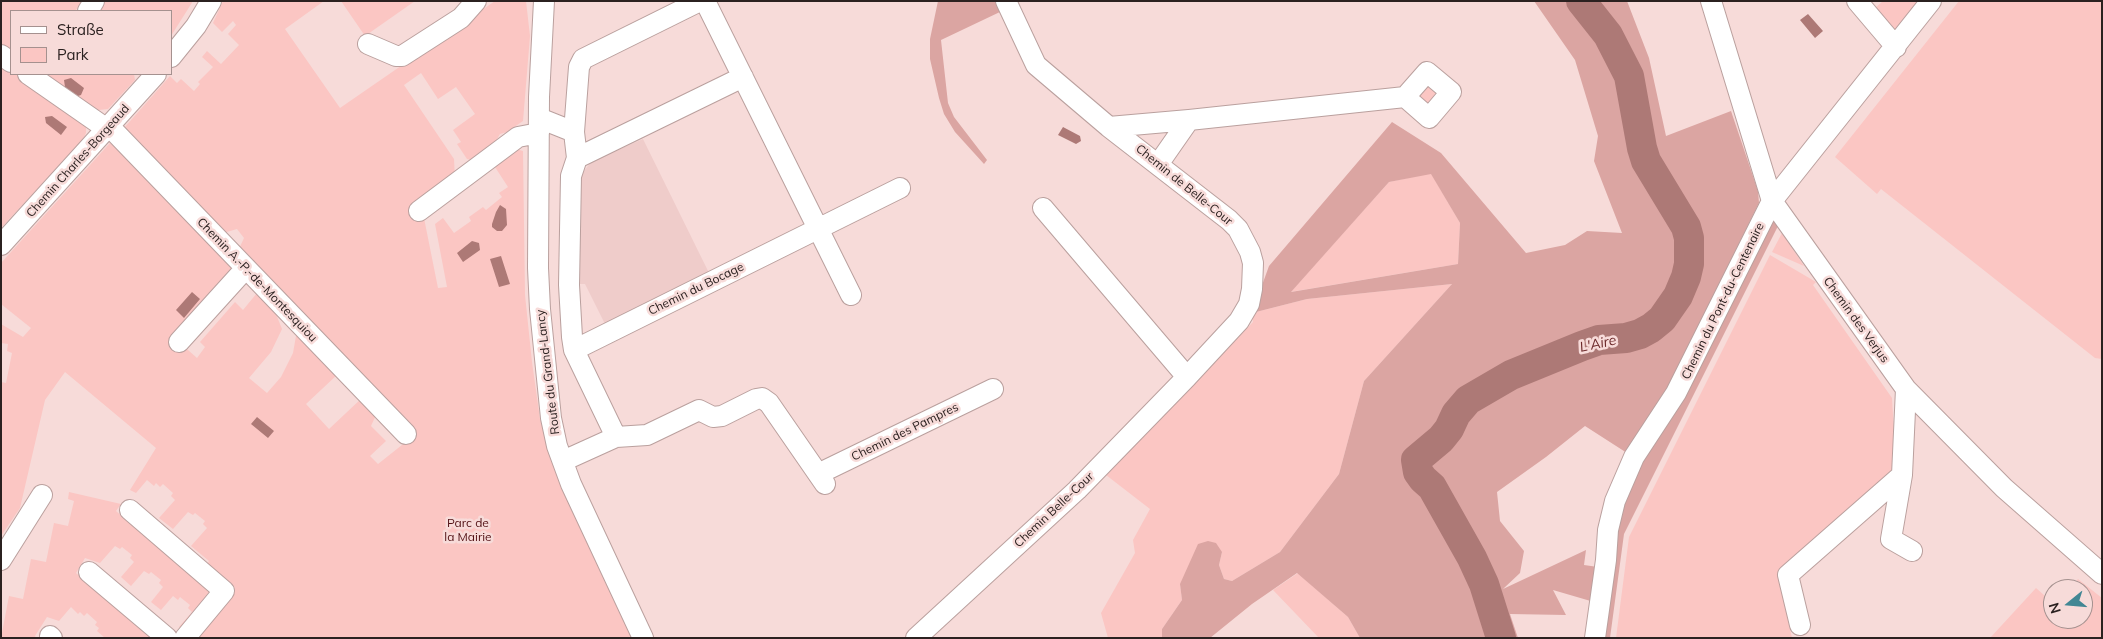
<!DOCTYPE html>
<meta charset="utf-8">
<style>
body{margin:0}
#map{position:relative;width:2103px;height:639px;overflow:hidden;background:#f7dbd9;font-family:Mulish,sans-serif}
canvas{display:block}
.frame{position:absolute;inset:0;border:2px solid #2b2120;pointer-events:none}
.legend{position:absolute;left:10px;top:10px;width:162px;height:65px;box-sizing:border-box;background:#f7dbd9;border:1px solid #a5918f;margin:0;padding:6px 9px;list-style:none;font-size:15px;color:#2b2120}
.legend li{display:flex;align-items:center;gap:10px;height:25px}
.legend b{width:25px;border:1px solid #a5918f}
.north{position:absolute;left:2043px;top:579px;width:50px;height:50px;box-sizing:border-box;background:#f7dbd9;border:1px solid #a5918f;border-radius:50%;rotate:253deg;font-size:14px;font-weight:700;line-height:20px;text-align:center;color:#2b2120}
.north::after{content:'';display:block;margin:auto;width:18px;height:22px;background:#428794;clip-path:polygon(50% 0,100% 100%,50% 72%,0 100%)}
</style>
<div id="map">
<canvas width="2103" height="639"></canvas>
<div class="frame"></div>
<ul class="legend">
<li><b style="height:6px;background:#fff"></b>Straße</li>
<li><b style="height:14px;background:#fbc6c3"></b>Park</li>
</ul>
<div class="north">N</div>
</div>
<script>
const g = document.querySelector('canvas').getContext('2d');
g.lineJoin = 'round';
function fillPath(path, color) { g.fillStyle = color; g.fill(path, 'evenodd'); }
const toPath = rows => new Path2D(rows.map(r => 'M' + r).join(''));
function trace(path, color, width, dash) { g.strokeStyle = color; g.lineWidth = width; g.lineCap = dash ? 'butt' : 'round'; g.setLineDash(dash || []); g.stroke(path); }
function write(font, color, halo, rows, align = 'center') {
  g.font = font + ' Mulish,sans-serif'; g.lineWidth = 5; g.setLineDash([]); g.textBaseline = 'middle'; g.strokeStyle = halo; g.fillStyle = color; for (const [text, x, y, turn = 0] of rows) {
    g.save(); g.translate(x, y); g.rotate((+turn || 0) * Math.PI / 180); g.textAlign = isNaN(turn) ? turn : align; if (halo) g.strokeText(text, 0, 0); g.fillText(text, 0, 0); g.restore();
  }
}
fillPath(toPath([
 [643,139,710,275,606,326,585,284,578,284,579,177,592,161]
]), '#efccca');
fillPath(toPath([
 [1,1,87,1,84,7,79,6,75,11,11,11,11,58,1,51],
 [103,1,193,1,171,36,171,11,99,11],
 [223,1,324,1,285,29,340,108,495,1,526,1,530,36,523,121,507,132,500,134,491,149,476,161,467,159,457,144,461,142,453,130,475,114,456,87,438,99,421,73,404,85,454,159,455,179,423,213,438,288,447,287,435,224,443,218,454,233,471,221,469,217,483,207,486,210,502,197,499,193,508,187,495,167,516,149,523,151,525,295,532,362,540,419,581,522,633,638,191,638,235,588,207,564,209,561,191,546,207,528,203,524,205,521,195,513,193,515,188,512,173,529,159,518,175,500,171,496,173,493,163,484,160,487,156,483,154,486,147,480,136,493,130,490,156,448,65,372,45,400,20,508,1,536,1,382,6,383,12,353,7,351,8,344,1,343,1,324,23,337,31,328,1,304,1,263,110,143,115,147,118,144,236,265,179,342,197,358,205,347,200,342,235,302,243,310,257,293,276,314,282,329,271,352,249,378,267,393,281,377,293,353,296,336,304,333,338,374,306,404,329,429,363,397,376,415,371,426,386,441,370,456,378,464,407,441,238,251,244,238,237,229,220,234,124,128,170,76,177,83,181,79,194,91,200,84,198,82,213,67,202,57,207,51,221,64,239,45,228,34,236,25,233,21,222,32,213,23],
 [341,1,415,1,365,36],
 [1883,1,1921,1,1898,30,1893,30,1874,9],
 [1959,1,2102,1,2102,359,2095,358,1881,189,1877,194,1835,157],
 [1,63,11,70,11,74,16,74,80,119,86,126,86,133,83,140,1,228],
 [35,74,134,74,135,80,108,109,90,111],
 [1427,84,1438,94,1428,106,1416,96],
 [1431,173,1460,223,1458,264,1290,292,1389,182],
 [1782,233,1804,266,1772,252],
 [1770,255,1816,282,1813,285,1892,398,1896,467,1778,574,1792,638,1616,638,1629,537],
 [1452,284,1364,381,1339,474,1280,552,1232,581,1224,579,1219,565,1222,552,1180,584,1182,600,1162,629,1162,638,1108,638,1101,613,1135,553,1133,540,1150,509,1106,475,1253,322,1252,313,1307,299],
 [69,492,121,504,116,511,213,595,185,632,179,627,192,612,188,608,190,605,180,597,178,600,173,596,161,610,151,602,163,587,159,583,161,580,151,572,149,574,144,571,131,586,121,577,134,562,130,558,132,555,122,547,120,549,115,546,100,563,85,558,76,573,153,638,105,638,97,631,99,628,95,625,97,622,87,613,84,616,80,612,78,614,71,607,59,621,47,617,35,636,36,638,1,638,9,596,23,599,31,559,46,562,54,523,68,526,74,501,68,499],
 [1298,573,1348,617,1360,638,1319,638,1273,590],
 [2078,579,2102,598,2102,638,1990,638,2036,588,2053,603,2053,619,2083,619,2083,589,2069,589]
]), '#fbc6c3');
fillPath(toPath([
 [938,1,998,1,1002,11,941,40,948,103,954,117,987,160,984,164,955,132,944,114,939,98,930,59,930,39],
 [1534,1,1627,1,1649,58,1666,136,1731,111,1758,191,1759,203,1666,392,1627,453,1585,426,1546,457,1497,492,1500,521,1524,551,1520,573,1503,589,1586,550,1584,565,1598,567,1594,602,1553,590,1566,615,1510,614,1518,638,1360,638,1348,617,1297,573,1252,604,1210,638,1162,638,1162,629,1182,600,1180,584,1198,544,1208,541,1216,543,1222,552,1219,565,1224,579,1232,581,1280,552,1339,474,1364,381,1452,284,1307,299,1252,313,1269,266,1392,122,1441,153,1526,253,1565,245,1587,231,1622,233,1594,161,1598,136,1575,60],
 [1431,174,1460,223,1458,264,1291,292,1389,182],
 [1774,221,1777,222,1778,226,1624,534,1610,638,1599,638,1616,529,1625,492,1769,224]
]), '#dba5a2');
fillPath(toPath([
 [1808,14,1823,31,1815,38,1800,20],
 [71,78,84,88,81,95,78,96,65,87,64,80],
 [52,116,67,127,61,135,46,123,45,117],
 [1063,127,1080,136,1081,141,1076,144,1058,135],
 [500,205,506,209,507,225,502,231,497,231,492,227,492,224,496,212],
 [472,241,479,243,480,250,463,262,457,253],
 [501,256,510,284,499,287,490,259],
 [192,292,200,299,184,318,176,310],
 [257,417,274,431,268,438,251,424]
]), '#ad7976');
trace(toPath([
 [1501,638,1484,584,1472,558,1432,487,1423,479,1418,472,1416,460,1441,439,1449,429,1456,414,1468,400,1511,375,1582,346,1599,340,1626,338,1640,334,1651,328,1662,319,1678,296,1686,277,1689,264,1689,238,1686,227,1646,161,1642,148,1629,76,1608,35,1581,1]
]), '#ad7976', 30);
const minor = toPath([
 [544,1,539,97,538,268,540,309,551,418,557,446,571,484,643,638],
 [705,1,851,295],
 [1711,1,1772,201,1906,389,2004,488,2102,574],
 [1857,1,1896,47],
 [88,11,94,1],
 [368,44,396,56,402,56,461,18,476,1],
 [1,55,11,62],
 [171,57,196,26,211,1],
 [28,74,107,129],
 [539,118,574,132],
 [109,126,406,434],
 [1109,127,1189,120,1405,97,1429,118,1451,92,1427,72,1405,97],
 [577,158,743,77],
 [1159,163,1189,120],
 [1043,208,1187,377],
 [419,211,518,137,539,133],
 [1,245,156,74],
 [179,342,246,268],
 [574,350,900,188],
 [1906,389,1902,475,1891,539,1912,551],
 [616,437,574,350,572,337,569,285,571,176,577,158,574,132,579,67,583,59,700,1],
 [563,461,616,437,647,435,699,410,713,417,722,416,756,399,762,398,769,403,825,484],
 [818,474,993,389],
 [130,510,224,591,185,638],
 [1,560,42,495],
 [89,572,167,638],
 [1800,625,1788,575,1902,475],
 [50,636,52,638],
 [916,638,1077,490,1187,377,1239,321,1249,304,1252,289,1253,263,1250,252,1238,229,1229,220,1109,127,1036,65,1006,1],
 [1595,638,1606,560,1608,530,1615,501,1634,457,1676,393,1772,201,1931,1]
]);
trace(minor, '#baa09e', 22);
trace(minor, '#fff', 20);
write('12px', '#2b2120', '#f7dbd9', [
 ["Chemin Charles-Borgeaud",78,161,-48],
 ["Chemin de Belle-Cour",1184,185,39],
 ["Chemin A.-P.-de-Montesquiou",257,280,46],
 ["Chemin du Bocage",696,289,-26],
 ["Chemin du Pont-du-Centenaire",1723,301,-64],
 ["Chemin des Verjus",1856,320,54],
 ["Route du Grand-Lancy",548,372,-97],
 ["Chemin des Pampres",905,432,-26],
 ["Chemin Belle-Cour",1054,510,-43]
]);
write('12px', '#500f13', '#f7dbd9', [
 ["Parc de",468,523],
 ["la Mairie",468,537]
]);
write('italic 14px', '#6c292a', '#f7dbd9', [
 ["L'Aire",1598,344,-12]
]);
</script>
